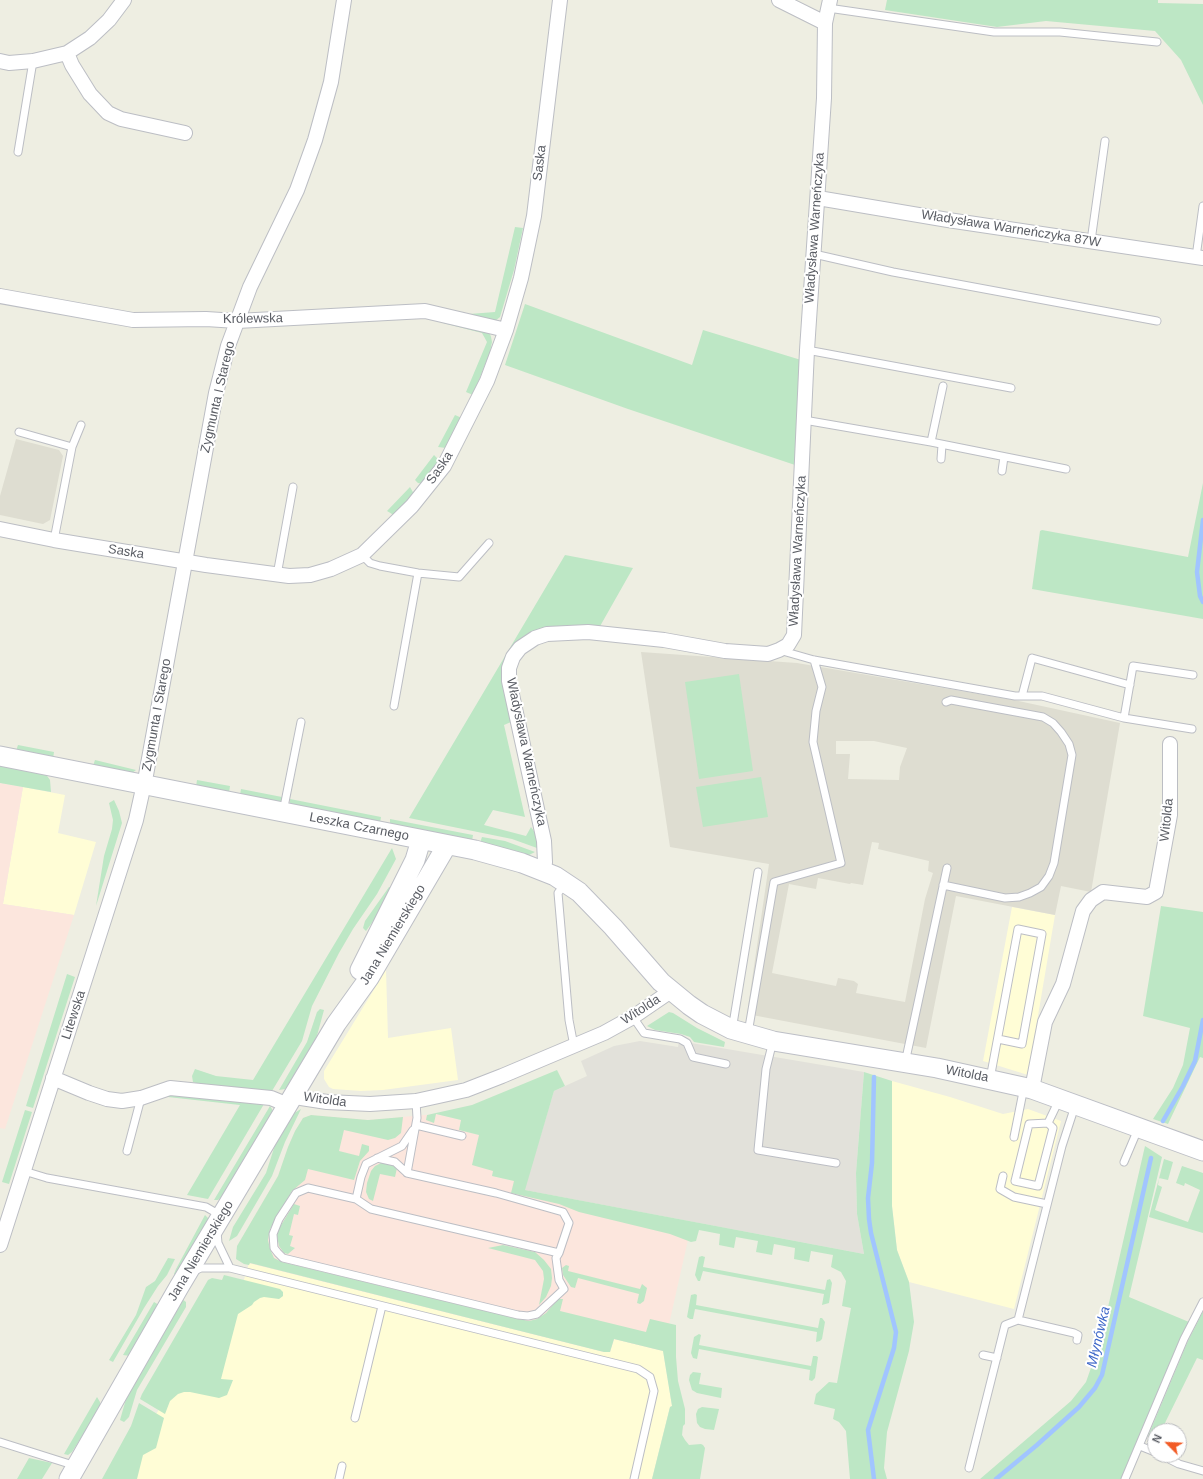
<!DOCTYPE html>
<meta charset="utf-8">
<style>
body{margin:0}
#map{position:relative;width:1203px;height:1479px;overflow:hidden;background:#eeeee2;font-family:Helvetica,sans-serif}
canvas{display:block}
.north{position:absolute;left:1147px;top:1423px;width:40px;height:40px;box-sizing:border-box;background:#fff;border:1px solid #bdbec1;border-radius:50%;rotate:294deg;font-size:11px;font-weight:700;line-height:16px;text-align:center;color:#5a5d64}
.north::after{content:'';display:block;margin:auto;width:14px;height:18px;background:#f25b25;clip-path:polygon(50% 0,100% 100%,50% 72%,0 100%)}
</style>
<div id="map">
<canvas width="1203" height="1479"></canvas>
<div class="north">N</div>
</div>
<script>
const g = document.querySelector('canvas').getContext('2d');
g.lineJoin = 'round';
function fillPath(path, color) { g.fillStyle = color; g.fill(path, 'evenodd'); }
const toPath = rows => new Path2D(rows.map(r => 'M' + r).join(''));
function trace(path, color, width, dash) { g.strokeStyle = color; g.lineWidth = width; g.lineCap = dash ? 'butt' : 'round'; g.setLineDash(dash || []); g.stroke(path); }
function write(font, color, halo, rows, align = 'center') {
  g.font = font + ' Helvetica,sans-serif'; g.lineWidth = 4; g.setLineDash([]); g.textBaseline = 'middle'; g.strokeStyle = halo; g.fillStyle = color; for (const [text, x, y, turn = 0] of rows) {
    g.save(); g.translate(x, y); g.rotate((+turn || 0) * Math.PI / 180); g.textAlign = isNaN(turn) ? turn : align; if (halo) g.strokeText(text, 0, 0); g.fillText(text, 0, 0); g.restore();
  }
}
fillPath(toPath([
 [23,787,65,795,58,833,96,842,74,915,3,904],
 [1012,907,1055,915,1028,1075,983,1061],
 [386,970,388,1038,451,1028,458,1080,383,1090,361,1091,333,1089,329,1087,324,1079,324,1071],
 [892,1081,950,1097,1003,1114,1028,1109,1061,1121,1014,1309,909,1282,897,1250,892,1206],
 [249,1263,604,1352,610,1352,614,1339,663,1351,672,1406,670,1407,652,1479,118,1479,235,1280,243,1283]
]), '#fffdd6');
fillPath(toPath([
 [640,1041,678,1047,679,1041,864,1072,856,1173,857,1214,864,1254,524,1190,554,1091,587,1076,581,1061,614,1046]
]), '#e2e1da');
fillPath(toPath([
 [16,439,59,450,63,456,50,520,43,524,0,515,0,496],
 [641,652,797,663,1014,700,1120,723,1091,892,1061,886,1055,915,956,896,926,1048,747,1014,769,864,670,847],
 [836,741,874,741,907,748,900,767,899,780,848,779,850,754,836,754],
 [872,842,879,843,878,849,929,861,928,871,933,873,925,899,905,1002,856,993,858,984,854,981,838,978,836,986,772,973,789,884,816,889,818,878,850,884,851,883,863,885]
]), '#deddd1');
fillPath(toPath([
 [0,783,23,787,3,904,74,915,5,1129,0,1128],
 [436,1114,461,1120,459,1130,479,1135,494,1171,492,1176,514,1181,524,1190,692,1222,663,1351,614,1339,610,1352,604,1352,249,1263,237,1246,278,1176,288,1147,295,1131,303,1118,311,1115,368,1120]
]), '#fce6dd');
fillPath(toPath([
 [887,0,1158,0,1158,3,1203,4,1203,105,1181,60,1155,31,1046,21,997,27,885,10],
 [515,227,523,228,514,270,500,317,495,321,469,317,469,314,495,312],
 [525,304,692,365,703,330,801,360,798,466,628,409,505,365],
 [444,320,486,331,490,334,491,337,492,342,490,352,473,395,466,392,487,342,482,333,443,323],
 [455,415,462,418,446,448,438,447],
 [434,455,439,460,437,464,423,484,418,483,415,480],
 [1203,483,1203,619,1032,589,1040,531,1042,530,1188,557],
 [410,487,414,494,395,515,392,514,387,511],
 [565,555,633,568,599,628,535,631,503,676,505,695,511,722,504,725,525,817,493,810,484,825,526,836,531,827,536,834,538,841,537,848,512,839,409,818],
 [739,674,753,771,699,779,685,682],
 [18,745,54,752,53,759,16,751],
 [95,760,136,770,132,773,93,766],
 [0,764,45,773,50,780,51,792,0,783],
 [761,777,768,817,703,827,696,787],
 [197,780,230,786,229,793,196,787],
 [241,789,282,797,281,803,240,795],
 [290,799,381,817,380,823,290,806],
 [114,800,119,811,122,823,96,906,104,856,112,829,113,820,109,803],
 [390,819,473,835,472,841,390,825],
 [482,837,505,841,535,852,529,855,524,855,480,843],
 [392,848,396,859,377,894,353,929,339,953,312,1006,302,1041,272,1091,199,1084,193,1082,192,1076,195,1069,216,1076,253,1080],
 [389,887,394,888,389,899,366,931,363,928,365,921],
 [1161,906,1203,912,1203,1058,1200,1057,1168,1124,1153,1119,1173,1088,1183,1065,1190,1028,1143,1016],
 [67,974,75,977,33,1108,26,1106],
 [320,1009,324,1010,315,1043,289,1086,285,1089,279,1090,307,1042,317,1012],
 [669,1012,673,1013,697,1028,725,1042,724,1047,694,1042,690,1037,681,1034,655,1030,647,1026],
 [557,1070,565,1086,554,1091,525,1190,864,1254,857,1214,856,1173,864,1072,892,1081,892,1206,897,1250,909,1282,914,1322,909,1351,887,1432,884,1468,887,1479,850,1479,846,1431,839,1422,833,1419,835,1409,814,1404,816,1394,829,1382,837,1383,851,1308,842,1306,846,1281,841,1272,831,1267,833,1255,811,1251,809,1262,794,1259,795,1248,774,1244,772,1255,756,1252,758,1241,736,1237,734,1248,719,1245,720,1234,699,1230,696,1241,691,1242,670,1234,579,1212,559,1204,511,1193,514,1181,492,1176,493,1171,472,1165,479,1135,459,1130,461,1120,436,1114,434,1123,426,1120,427,1115,472,1105],
 [164,1094,264,1104,208,1199,187,1195,240,1105,159,1096],
 [270,1106,272,1109,273,1115,226,1193,218,1200,214,1200],
 [301,1109,285,1142,272,1176,237,1236,229,1241,233,1227,266,1173,275,1145,291,1115],
 [25,1110,32,1112,9,1184,2,1182],
 [311,1115,368,1120,403,1117,401,1133,395,1138,388,1140,344,1130,339,1151,359,1156,362,1144,369,1146,369,1151,360,1161,354,1180,308,1169,305,1180,292,1191,270,1229,268,1240,270,1249,274,1258,282,1262,519,1319,529,1321,537,1319,546,1313,558,1299,563,1299,560,1311,646,1332,650,1319,676,1325,676,1357,678,1381,685,1409,685,1424,683,1426,682,1435,685,1440,689,1445,701,1444,703,1445,705,1448,700,1479,652,1479,670,1407,672,1406,663,1351,614,1339,610,1352,604,1352,250,1263,249,1265,244,1264,236,1259,237,1246,278,1176,288,1147,295,1131,303,1118],
 [1145,1146,1162,1157,1129,1297,1189,1322,1122,1479,980,1479,1071,1401,1086,1382,1100,1342],
 [1164,1159,1173,1162,1168,1180,1159,1178,1158,1185,1162,1187,1155,1210,1188,1222,1200,1190,1185,1183,1184,1186,1176,1183,1182,1166,1203,1173,1203,1233,1149,1217],
 [381,1163,394,1165,397,1168,395,1177,380,1174,373,1201,369,1199,366,1192,367,1183,371,1171,375,1166],
 [294,1204,300,1206,298,1215,294,1214,289,1235,293,1236,290,1246,295,1248,288,1254,284,1253,279,1246,277,1236,278,1230],
 [205,1215,208,1218,208,1224,177,1277,174,1274,176,1269],
 [503,1245,535,1252,544,1260,551,1269,552,1278,551,1286,546,1297,539,1305,544,1279,543,1271,535,1260,488,1248],
 [702,1256,705,1257,703,1267,825,1290,827,1280,830,1279,832,1283,829,1303,822,1305,824,1294,703,1271,700,1281,698,1281,695,1275,699,1257],
 [168,1258,175,1259,167,1275,158,1286,144,1308,113,1362,109,1360,136,1315,146,1287,155,1281],
 [566,1265,569,1266,568,1271,640,1289,642,1284,647,1288,644,1301,640,1304,637,1303,639,1294,578,1278,575,1288,571,1287,563,1275,562,1268],
 [224,1275,280,1289,283,1292,283,1296,279,1299,264,1297,260,1298,254,1302,252,1305,238,1314,221,1379,233,1380,227,1395,219,1398,190,1392,184,1392,178,1394,170,1401,165,1414,140,1399,142,1394,208,1280,212,1278,222,1280],
 [695,1294,697,1295,696,1305,818,1328,820,1318,822,1318,825,1322,822,1339,820,1341,816,1342,817,1332,695,1309,693,1319,690,1319,687,1317,691,1295],
 [182,1299,186,1302,186,1307,137,1390,129,1417,124,1422,120,1420,128,1392],
 [154,1302,159,1305,130,1356,123,1355],
 [1203,1311,1203,1360,1197,1358,1162,1429,1165,1431,1155,1431,1155,1442,1153,1445,1148,1436,1187,1343],
 [699,1334,701,1335,699,1345,811,1366,813,1356,816,1356,818,1357,815,1378,812,1381,809,1380,810,1370,699,1349,697,1359,693,1358,691,1353,694,1337],
 [693,1372,701,1373,699,1384,722,1388,721,1398,697,1393,692,1390,689,1380,690,1375],
 [97,1397,100,1402,100,1408,72,1452,68,1455,64,1454],
 [139,1403,164,1418,156,1448,143,1455,137,1479,102,1479,131,1426],
 [702,1407,719,1409,714,1430,705,1429,700,1427,697,1423,696,1414,698,1409],
 [29,1458,52,1463,42,1479,17,1479]
]), '#bde7c5');
trace(toPath([
 [1203,520,1197,572,1200,596,1203,602],
 [1163,1121,1183,1086,1195,1061,1203,1020],
 [874,1479,868,1430,894,1348,896,1332,871,1233,869,1219,868,1198,872,1163,874,1077],
 [996,1479,1037,1445,1079,1407,1095,1388,1102,1375,1151,1158]
]), '#a1c5ff', 4.5);
const lane = toPath([
 [828,8,994,32,1060,32,1157,42],
 [18,152,33,61],
 [1091,241,1105,141],
 [814,254,893,272,1157,321],
 [1196,257,1203,206],
 [807,350,1011,388],
 [804,420,931,442,1066,469],
 [19,432,72,447],
 [931,442,943,386],
 [941,459,942,445],
 [1002,471,1004,457],
 [54,540,72,447,81,425],
 [362,555,370,563,380,566,418,573,459,577,489,543],
 [277,575,293,487],
 [779,650,814,660,1015,696,1042,696,1124,718],
 [1022,696,1032,658,1130,685],
 [394,706,418,573],
 [1192,729,1124,718,1133,666,1193,675],
 [283,812,301,722],
 [565,884,558,893,569,1020,574,1046],
 [943,885,1005,898,1019,897,1030,893,1041,887,1049,876,1054,863,1072,755,1069,744,1061,732,1053,723,1043,717,951,700,946,702],
 [633,1017,644,1033,680,1039,687,1043,693,1057,726,1064],
 [732,1028,734,1018,758,872],
 [748,1033,774,882,841,863,813,742,816,711,822,687,814,660],
 [773,1041,766,1069,758,1150,836,1163],
 [905,1063,947,868],
 [990,1079,1018,929,1042,934,1022,1044,998,1039],
 [416,1101,417,1118,407,1173,496,1193,563,1212,569,1223,559,1253,556,1258,559,1280,564,1289,537,1314,528,1316,518,1315,283,1258,278,1253,274,1248,273,1234,279,1219,296,1193,308,1188,356,1199,371,1209,559,1253],
 [1048,1123,1053,1128,1038,1186,1015,1181,1029,1124,1048,1123,1059,1100],
 [416,1125,462,1136],
 [1014,1137,1024,1087],
 [127,1151,141,1098],
 [377,1158,395,1162,407,1173],
 [1124,1162,1138,1129],
 [24,1171,47,1178,206,1207,220,1215],
 [1003,1176,1000,1189,1014,1197,1047,1204],
 [356,1199,361,1177,366,1164,402,1146,413,1130],
 [217,1232,218,1243,230,1268],
 [192,1272,201,1268,230,1268,638,1369,650,1377,654,1391,634,1479],
 [1018,1320,1062,1146,1075,1106],
 [983,1355,997,1358],
 [355,1418,382,1306],
 [0,1442,76,1466],
 [1140,1446,1155,1452],
 [1161,1455,1179,1464,1203,1471],
 [969,1468,1005,1325,1018,1320,1074,1333,1078,1335,1077,1340],
 [339,1479,342,1466],
 [1125,1479,1184,1339,1203,1302]
]);
const street = toPath([
 [779,0,825,23],
 [67,53,72,65,90,94,108,113,121,119,185,133],
 [0,61,9,63,33,61,67,53,90,38,109,20,124,0],
 [818,198,948,220,1203,258],
 [0,296,133,320,206,319,237,321,425,311,506,330],
 [0,529,54,540,206,565,289,576,310,575,331,569,362,555,412,506,444,466,487,381,506,330,521,278,534,216,560,0],
 [544,871,545,862,544,841,509,681,509,668,513,657,520,648,535,638,547,634,588,632,664,640,725,651,768,654,779,650,788,645,794,635,807,350,824,98,825,23,830,0],
 [53,1078,89,1093,107,1099,122,1101,141,1098,170,1088,271,1098,288,1105],
 [1032,1089,1045,1022,1063,984,1083,911,1091,900,1103,892,1147,897,1156,892,1170,815,1170,744],
 [294,1095,301,1098,327,1102,370,1104,416,1101,466,1090,502,1076,604,1033,633,1017,671,991],
 [0,1245,136,820,146,775,216,393,228,346,250,287,297,190,315,140,331,82,344,0]
]);
const secondary = toPath([
 [0,756,475,850,522,863,555,876,579,892,613,927,661,982,689,1005,702,1014,731,1029,773,1041,937,1068,1032,1089,1203,1151],
 [360,970,415,860,421,840],
 [69,1479,179,1287,336,1024,369,978,447,845]
]);
trace(lane, '#bcbec4', 9);
trace(street, '#bcbec4', 16);
trace(secondary, '#bdbfc6', 21);
trace(lane, '#fff', 7);
trace(street, '#fff', 14);
trace(secondary, '#fff', 19);
write('13px', '#5a5d64', '#fff', [
 ["Saska",540,163,-83],
 ["Władysława Warneńczyka",815,228,-86],
 ["Władysława Warneńczyka 87W",1011,229,9],
 ["Królewska",253,319,-1],
 ["Zygmunta I Starego",218,397,-77],
 ["Saska",440,468,-56],
 ["Władysława Warneńczyka",798,551,-87],
 ["Saska",126,552,9],
 ["Zygmunta I Starego",157,715,-80],
 ["Władysława Warneńczyka",526,752,78],
 ["Witolda",1167,820,-84],
 ["Leszka Czarnego",359,827,11],
 ["Jana Niemierskiego",393,935,-59],
 ["Witolda",641,1010,-33],
 ["Litewska",74,1015,-72],
 ["Witolda",967,1074,11],
 ["Witolda",325,1100,8],
 ["Jana Niemierskiego",201,1251,-59]
]);
write('italic 14px', '#3e68c9', '#fff', [
 ["Młynówka",1099,1337,-77]
]);
</script>
